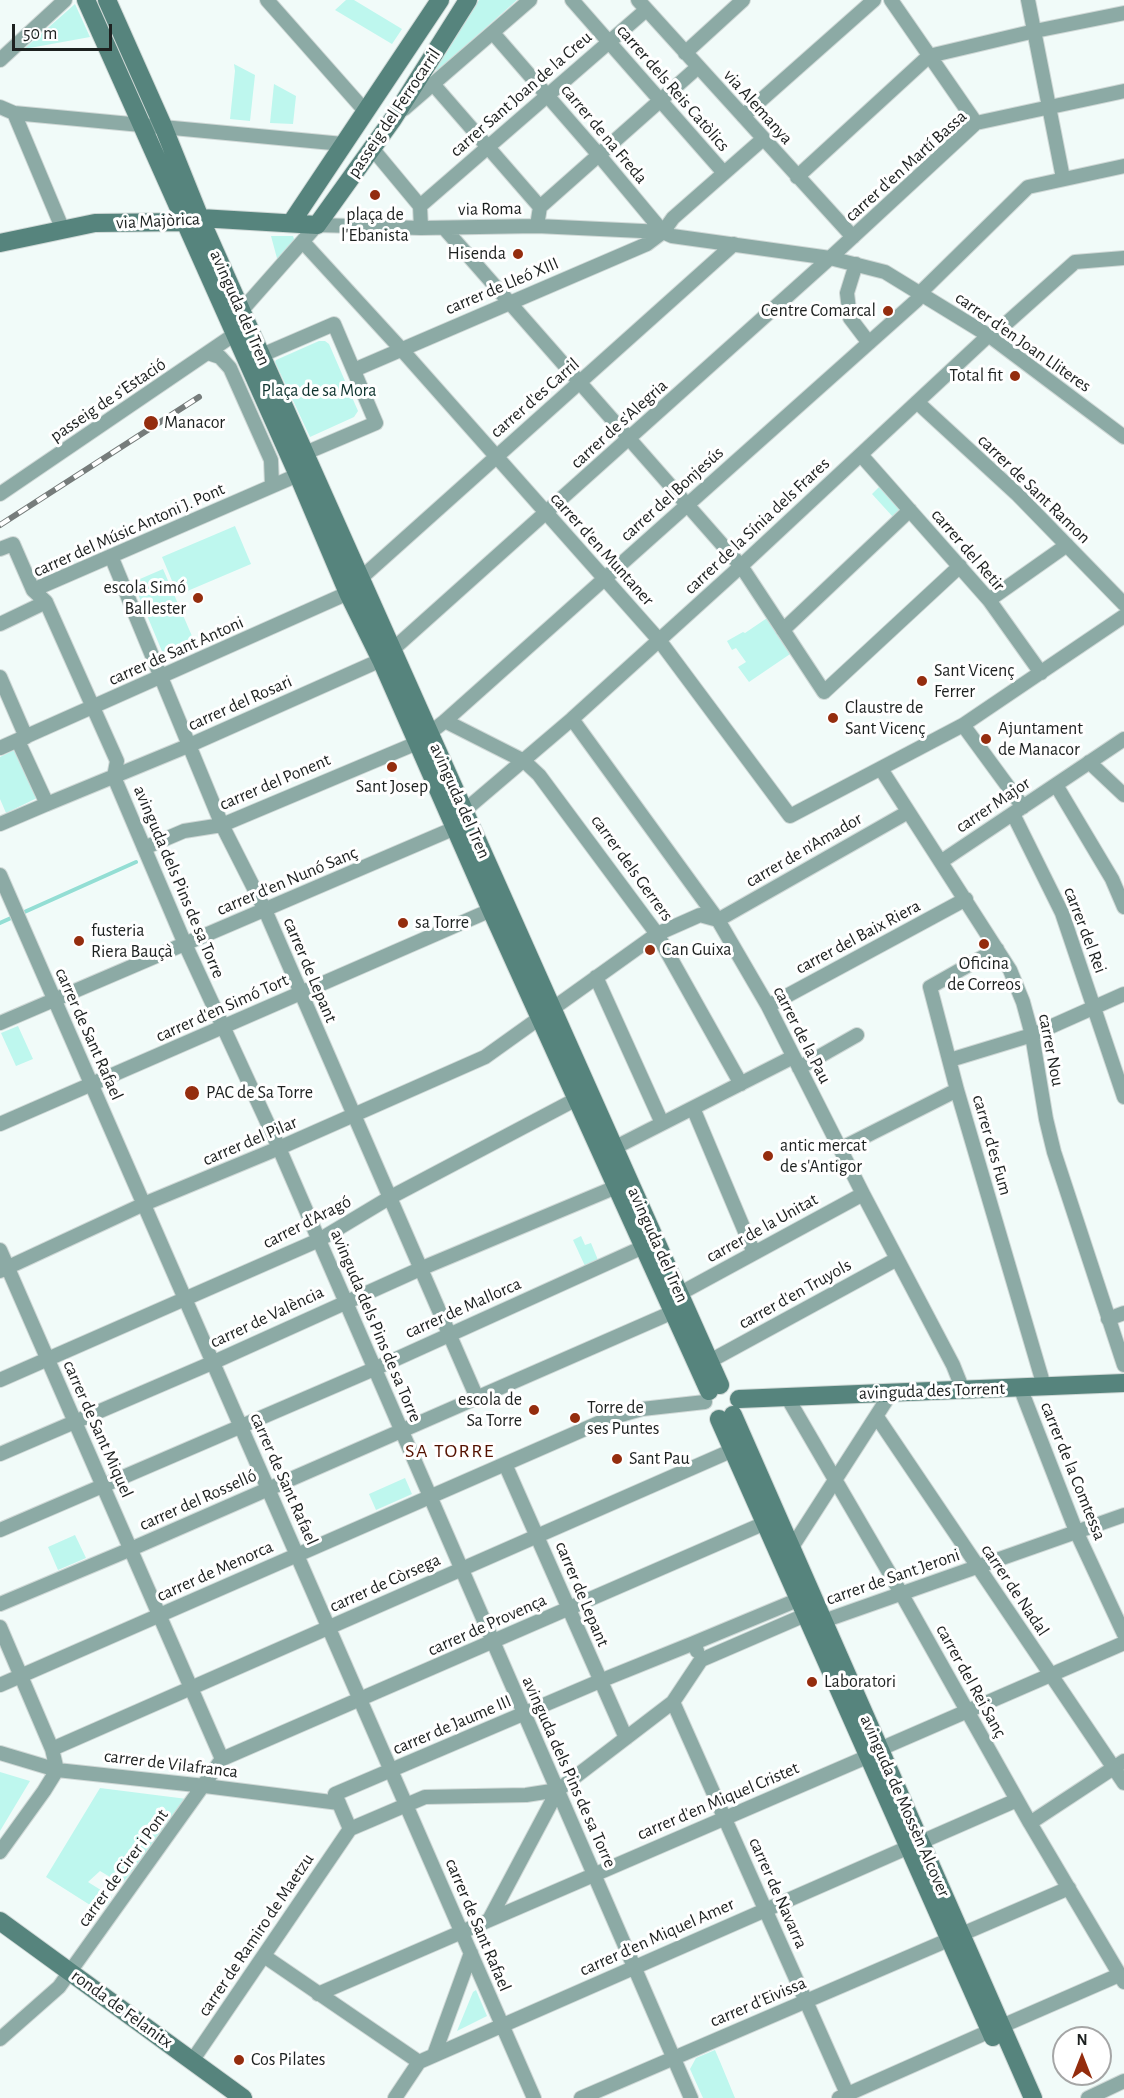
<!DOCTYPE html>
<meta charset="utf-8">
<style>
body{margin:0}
#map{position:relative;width:1124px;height:2098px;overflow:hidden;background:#f1fbf9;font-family:"Alegreya Sans",sans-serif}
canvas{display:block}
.north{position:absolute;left:1052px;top:2026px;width:60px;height:60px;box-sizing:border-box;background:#fff;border:2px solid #a5a6a6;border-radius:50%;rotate:0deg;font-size:16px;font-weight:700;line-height:24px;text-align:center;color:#1d2120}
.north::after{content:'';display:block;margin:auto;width:21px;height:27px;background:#942d0e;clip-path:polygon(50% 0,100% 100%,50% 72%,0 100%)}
.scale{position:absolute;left:12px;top:24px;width:100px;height:27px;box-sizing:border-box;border:3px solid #1d2120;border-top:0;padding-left:8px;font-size:18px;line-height:21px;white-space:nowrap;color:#1d2120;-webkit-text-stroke:4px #fff;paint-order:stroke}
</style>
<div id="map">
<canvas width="1124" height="2098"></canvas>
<div class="north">N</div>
<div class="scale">50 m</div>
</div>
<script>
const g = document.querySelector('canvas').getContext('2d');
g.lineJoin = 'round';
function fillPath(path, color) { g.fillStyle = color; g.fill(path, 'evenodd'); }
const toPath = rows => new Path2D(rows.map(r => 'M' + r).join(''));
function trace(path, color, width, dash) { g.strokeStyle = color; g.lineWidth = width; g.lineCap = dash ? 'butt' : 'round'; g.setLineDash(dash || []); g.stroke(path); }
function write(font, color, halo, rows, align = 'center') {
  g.font = font + ' "Alegreya Sans",sans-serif'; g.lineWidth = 6; g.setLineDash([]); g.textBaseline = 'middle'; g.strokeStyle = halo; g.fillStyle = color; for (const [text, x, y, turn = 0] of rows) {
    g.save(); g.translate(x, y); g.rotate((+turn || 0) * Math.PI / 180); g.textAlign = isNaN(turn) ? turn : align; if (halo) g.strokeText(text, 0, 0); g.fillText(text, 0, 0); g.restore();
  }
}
fillPath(toPath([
 [346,0,354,0,402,29,392,44,335,10],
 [479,0,517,0,437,71,436,69],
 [75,4,90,37,24,49],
 [234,64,255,75,250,121,230,119,235,71],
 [274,84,296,96,293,124,270,123],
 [271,236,293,236,295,242,278,262],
 [319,341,325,341,329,344,358,411,354,417,310,437,275,362,276,360],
 [881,485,900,506,901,510,893,517,872,494],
 [235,526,251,564,178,595,162,557],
 [163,569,195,643,164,656,133,582],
 [773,614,796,650,749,682,738,667,746,662,736,648,732,650,727,641,743,632,745,633],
 [14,750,37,798,6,813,0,799,0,757],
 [18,1026,33,1059,16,1066,1,1033],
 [581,1236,585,1245,591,1243,598,1260,585,1266,573,1240],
 [405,1478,412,1494,376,1510,369,1494],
 [75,1535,86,1558,58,1570,48,1547],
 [0,1772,30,1781,0,1831],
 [100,1788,187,1799,122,1884,100,1871,88,1882,112,1897,106,1907,94,1899,90,1905,46,1877],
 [476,1990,487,2016,457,2031,473,1992],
 [715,2050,721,2064,735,2098,703,2098,690,2069,696,2058]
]), '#bef7ee');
trace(toPath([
 [0,923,136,862]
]), '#93ded4', 4);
const street = toPath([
 [267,0,366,112],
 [572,0,724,173],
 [638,0,853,237],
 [891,0,976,123],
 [1028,0,1063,178],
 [493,33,598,154,663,232],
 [685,53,743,0],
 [0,60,65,0],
 [433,84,540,207],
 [0,107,14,113,343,144],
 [404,109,530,0],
 [14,113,63,230],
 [743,116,874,0],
 [371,147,420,206,421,228],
 [797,177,929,56,1035,31,1124,13],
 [420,206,646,10],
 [537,226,540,207,698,67],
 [444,228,741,566,824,692,960,566],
 [303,242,402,350,659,640,790,816,963,725,1124,616],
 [856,264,847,293,850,318,869,343],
 [234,314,242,310,317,225,421,228,537,226,663,232,672,236,830,258,885,272,991,337,1124,437],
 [991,337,1075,262,1124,258],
 [208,353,220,357,230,368,271,460,272,485],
 [354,370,647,244,663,232,673,218,763,139],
 [917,402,1017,494,1124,604],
 [861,455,989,600,1041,673],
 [0,494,235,334,262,355,334,324,376,423,296,457],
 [0,549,13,544,33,590,46,602,0,624],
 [111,556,222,825,265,910,477,1398],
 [361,578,734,244],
 [33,590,307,471],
 [989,600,1067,545],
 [46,602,117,761,114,777,185,944,279,1148,691,2098],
 [783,630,910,510],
 [0,677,26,737],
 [572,719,718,920,768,1006,863,1194,953,1365,963,1390],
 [445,721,524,761,539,775,657,934,741,1084],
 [963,725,1023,807],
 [0,748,348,593],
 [1089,762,1124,795],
 [881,769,1010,970,1023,1002,1032,1035,1046,1119,1054,1152,1124,1365],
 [1056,785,1112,879,1124,907],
 [47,804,190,745,381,660,830,258,976,123,1124,91],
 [464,811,572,719,741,566,989,335],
 [1013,814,1062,913,1124,1097],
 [0,824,47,804,18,741],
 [144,848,184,831,222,825,417,743,445,721,917,300,920,293,1028,187,1124,166],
 [942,861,1124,739],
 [0,875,534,2098],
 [997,949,930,987,957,1090,1044,1386],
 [596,977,662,1123],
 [768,1006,966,899],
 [0,1023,455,828],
 [950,1060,1032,1035,1124,994],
 [799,1068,857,1035],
 [693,1108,754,1253],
 [0,1124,491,910],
 [614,1148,793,1057],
 [840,1149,957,1090],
 [0,1250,222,1759,59,1987,0,2039],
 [0,1271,144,1204,279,1148,485,1057,657,934,700,915,718,920,908,812],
 [679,1294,863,1194],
 [1108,1319,1124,1313],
 [710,1361,897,1259],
 [0,1380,319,1240,389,1198,584,1095],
 [1020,1387,1076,1531,1124,1634],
 [787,1397,901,1593,1030,1823,1124,1982],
 [877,1417,1124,1783],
 [0,1454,214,1362,420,1269,616,1187],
 [505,1464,626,1738],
 [0,1530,374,1369,643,1247],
 [792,1547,891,1393],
 [0,1604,131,1549,673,1312],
 [815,1624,1124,1515],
 [0,1627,52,1749,57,1770,44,1791,0,1852],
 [697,1651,694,1643,807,1596],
 [701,1660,812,1612],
 [0,1685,610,1418,642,1409,705,1402],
 [673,1702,849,2098],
 [52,1749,733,1450],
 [880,1749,1124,1643],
 [0,1753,57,1770,205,1786,339,1803],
 [222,1759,765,1523],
 [558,1790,526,1795,425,1797,350,1829,335,1794,600,1681,694,1643],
 [1030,1823,1124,1761],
 [921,1842,1017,1800],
 [489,1920,558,1790,673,1702,701,1660],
 [264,1956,419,2062],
 [318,1994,869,1756],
 [1002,2026,1119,1975],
 [434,2055,471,1953],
 [192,2061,350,1829],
 [419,2062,909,1847],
 [395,2098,419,2062],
 [581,2098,1069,1888],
 [839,2098,990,2031],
 [1088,2098,1124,2081]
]);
const secondary = toPath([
 [86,0,298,475,348,593,381,660,491,910,709,1391],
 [107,0,163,126,200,218,720,1385],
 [291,223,440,0],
 [0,243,95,223,185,222,200,218,317,225,393,119,468,0],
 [739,1399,1124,1383],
 [733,1415,1033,2098],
 [719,1419,993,2037],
 [0,1921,243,2098]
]);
trace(street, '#cfd8d6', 16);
trace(secondary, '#cfd8d6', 20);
trace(street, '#8caaa5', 14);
trace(secondary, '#56847d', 18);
const rail = toPath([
 [0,525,199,397]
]);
trace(rail, '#767c7b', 6);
trace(rail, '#fff', 4, [11]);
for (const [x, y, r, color] of [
 [375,195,6,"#942d0e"],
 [518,254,6,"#942d0e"],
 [888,311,6,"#942d0e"],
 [1015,376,6,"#942d0e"],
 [151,423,8,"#942d0e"],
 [198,598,6,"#942d0e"],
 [922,681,6,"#942d0e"],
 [833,718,6,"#942d0e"],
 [986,739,6,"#942d0e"],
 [392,767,6,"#942d0e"],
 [403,923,6,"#942d0e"],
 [79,941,6,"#942d0e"],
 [984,944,6,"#942d0e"],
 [650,950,6,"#942d0e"],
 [192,1093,8,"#942d0e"],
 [768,1156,6,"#942d0e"],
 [534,1410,6,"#942d0e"],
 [575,1418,6,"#942d0e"],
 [617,1459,6,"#942d0e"],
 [812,1682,6,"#942d0e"],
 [239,2060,6,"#942d0e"]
]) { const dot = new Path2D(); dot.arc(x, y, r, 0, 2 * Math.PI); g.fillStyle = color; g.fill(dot); trace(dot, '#fff', 2); }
write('18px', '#1d2120', '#fff', [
 ["carrer dels Reis Catòlics",673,88,49],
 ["carrer Sant Joan de la Creu",521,94,-41],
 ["via Alemanya",758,107,48],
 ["passeig del Ferrocarril",394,113,-56],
 ["carrer de na Freda",604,134,50],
 ["carrer d'en Martí Bassa",906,166,-42],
 ["via Roma",490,209,-1],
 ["via Majòrica",158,221,-3],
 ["carrer de Lleó XIII",502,286,-23],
 ["avinguda del Tren",240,308,66],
 ["carrer d'en Joan Lliteres",1023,342,35],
 ["carrer d'es Carril",535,398,-41],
 ["passeig de s'Estació",108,400,-34],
 ["carrer de s'Alegria",619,424,-42],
 ["carrer de Sant Ramon",1034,489,44],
 ["carrer del Bonjesús",672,494,-42],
 ["carrer de la Sínia dels Frares",757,526,-43],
 ["carrer del Músic Antoni J. Pont",129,530,-24],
 ["carrer d'en Muntaner",602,549,48],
 ["carrer del Retir",968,550,49],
 ["carrer de Sant Antoni",176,651,-24],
 ["carrer del Rosari",240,703,-24],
 ["carrer del Ponent",275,782,-23],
 ["avinguda del Tren",460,801,66],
 ["carrer Major",993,805,-34],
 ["carrer de n'Amador",804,850,-30],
 ["carrer dels Gerrers",632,868,54],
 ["carrer d'en Nunó Sanç",287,881,-23],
 ["avinguda dels Pins de sa Torre",179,882,67],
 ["carrer del Rei",1085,930,69],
 ["carrer del Baix Riera",858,937,-28],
 ["carrer de Lepant",310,970,67],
 ["carrer d'en Simó Tort",222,1008,-24],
 ["carrer de Sant Rafael",89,1034,66],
 ["carrer de la Pau",802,1035,63],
 ["carrer Nou",1051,1050,79],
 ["carrer del Pilar",250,1141,-23],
 ["carrer d'es Fum",992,1145,74],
 ["carrer d'Aragó",307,1222,-27],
 ["carrer de la Unitat",762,1228,-29],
 ["avinguda del Tren",658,1245,66],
 ["carrer d'en Truyols",795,1294,-29],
 ["carrer de Mallorca",463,1308,-24],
 ["carrer de València",267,1317,-25],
 ["avinguda dels Pins de sa Torre",376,1326,67],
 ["avinguda des Torrent",932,1391,-2],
 ["carrer de Sant Miquel",98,1429,66],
 ["carrer de la Comtessa",1073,1471,68],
 ["carrer de Sant Rafael",284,1479,66],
 ["carrer del Rosselló",198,1500,-24],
 ["carrer de Menorca",215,1571,-24],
 ["carrer de Sant Jeroni",893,1577,-19],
 ["carrer de Còrsega",385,1583,-24],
 ["carrer de Nadal",1015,1590,56],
 ["carrer de Lepant",582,1594,67],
 ["carrer de Provença",487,1625,-24],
 ["carrer del Rei Sanç",971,1681,61],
 ["carrer de Jaume III",452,1725,-23],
 ["carrer de Vilafranca",171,1764,7],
 ["avinguda dels Pins de sa Torre",569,1772,66],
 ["carrer d'en Miquel Cristet",718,1801,-23],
 ["avinguda de Mossèn Alcover",905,1806,66],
 ["carrer de Cirer i Pont",123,1868,-54],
 ["carrer de Navarra",778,1893,66],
 ["carrer de Sant Rafael",478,1925,67],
 ["carrer de Ramiro de Maetzu",256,1935,-56],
 ["carrer d'en Miquel Amer",657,1937,-24],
 ["carrer d'Eivissa",758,2002,-23],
 ["ronda de Felanitx",122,2009,36]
]);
write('18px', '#1d2120', '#fff', [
 ["plaça de",375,215,"center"],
 ["l'Ebanista",375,236,"center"],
 ["Hisenda",506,254,"right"],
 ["Centre Comarcal",876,311,"right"],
 ["Total fit",1003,376,"right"],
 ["Manacor",164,423],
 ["escola Simó",186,588,"right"],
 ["Ballester",186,609,"right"],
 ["Sant Vicenç",934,671],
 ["Ferrer",934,692],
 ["Claustre de",845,708],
 ["Sant Vicenç",845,729],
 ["Ajuntament",998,729],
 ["de Manacor",998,750],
 ["Sant Josep",392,787,"center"],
 ["sa Torre",415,923],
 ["fusteria",91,931],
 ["Riera Bauçà",91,952],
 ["Can Guixa",662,950],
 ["Oficina",984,964,"center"],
 ["de Correos",984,985,"center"],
 ["PAC de Sa Torre",206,1093],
 ["antic mercat",780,1146],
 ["de s'Antigor",780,1167],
 ["escola de",522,1400,"right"],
 ["Sa Torre",522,1421,"right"],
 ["Torre de",587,1408],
 ["ses Puntes",587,1429],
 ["Sant Pau",629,1459],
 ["Laboratori",824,1682],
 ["Cos Pilates",251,2060]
], 'left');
write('18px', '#0f342f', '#fff', [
 ["Plaça de sa Mora",319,391]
]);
g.letterSpacing = '1.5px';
write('20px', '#541201', '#fff', [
 ["SA TORRE",450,1451]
]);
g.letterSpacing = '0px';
</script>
